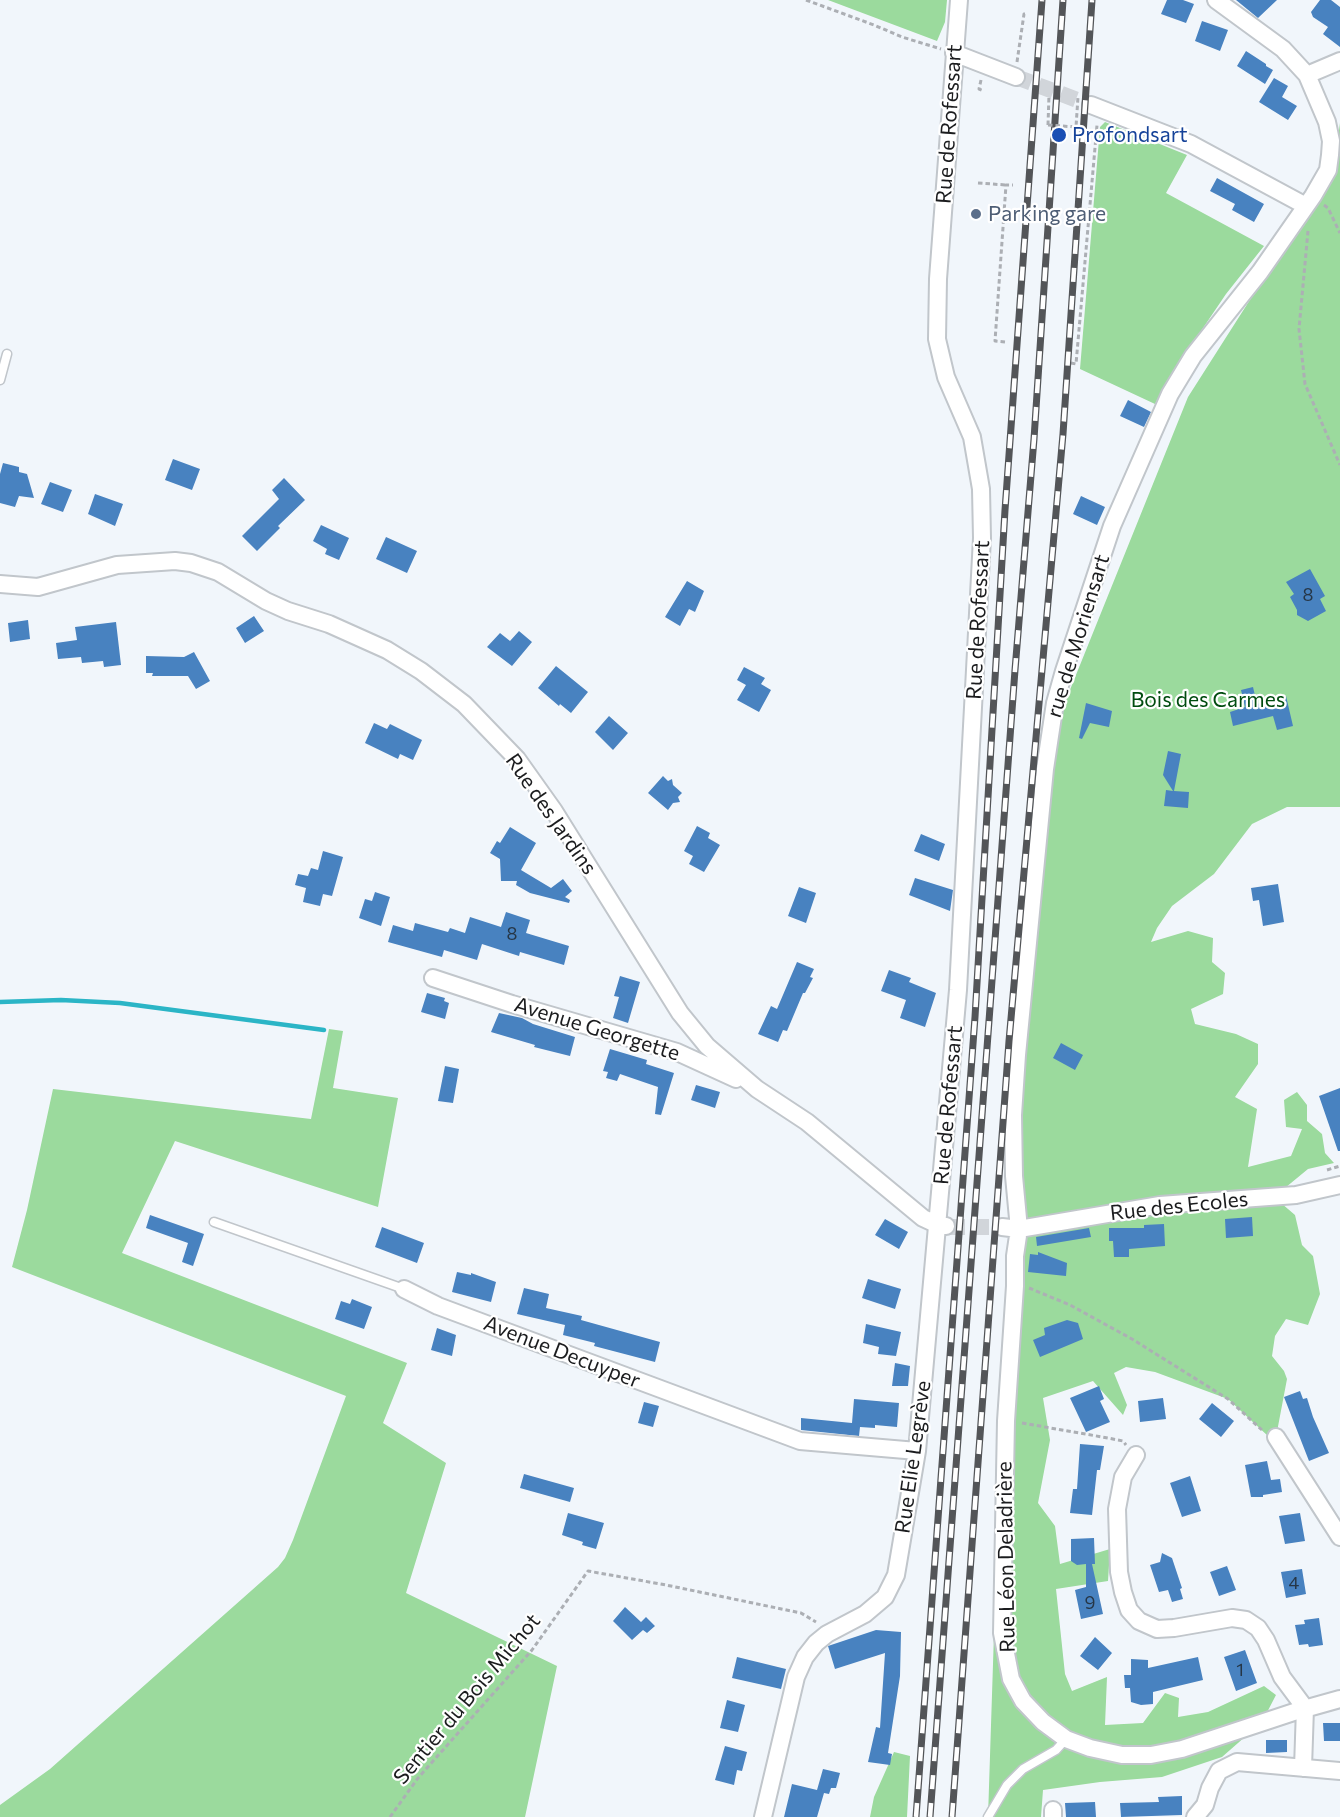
<!DOCTYPE html>
<meta charset="utf-8">
<style>
body{margin:0}
canvas{display:block;background:#f1f6fb}
</style>
<canvas width="1340" height="1817"></canvas>
<script>
const g = document.querySelector('canvas').getContext('2d');
g.lineJoin = 'round';
function fillPath(path, color) { g.fillStyle = color; g.fill(path, 'evenodd'); }
const toPath = rows => new Path2D(rows.map(r => 'M' + r).join(''));
function trace(path, color, width, dash) { g.strokeStyle = color; g.lineWidth = width; g.lineCap = dash ? 'butt' : 'round'; g.setLineDash(dash || []); g.stroke(path); }
function write(font, color, halo, rows, align = 'center') {
  g.font = font + ' Commissioner,sans-serif'; g.lineWidth = 4.5; g.setLineDash([]); g.textBaseline = 'middle'; g.strokeStyle = halo; g.fillStyle = color; for (const [text, x, y, turn = 0] of rows) {
    g.save(); g.translate(x, y); g.rotate((+turn || 0) * Math.PI / 180); g.textAlign = isNaN(turn) ? turn : align; if (halo) g.strokeText(text, 0, 0); g.fillText(text, 0, 0); g.restore();
  }
}
fillPath(toPath([
 [828,0,947,0,945,22,937,41],
 [1105,122,1187,155,1166,193,1264,246,1226,294,1174,371,1155,404,1080,369,1100,127],
 [1340,123,1340,807,1287,807,1252,824,1214,874,1172,906,1157,928,1151,942,1188,931,1213,938,1212,962,1225,973,1223,994,1191,1009,1195,1024,1236,1034,1258,1044,1258,1064,1235,1097,1257,1109,1248,1167,1291,1156,1302,1129,1286,1127,1284,1100,1297,1092,1307,1105,1307,1121,1322,1134,1325,1153,1334,1163,1308,1169,1274,1197,1295,1215,1302,1245,1313,1256,1320,1294,1308,1325,1286,1319,1275,1336,1272,1356,1284,1371,1287,1379,1276,1437,1268,1436,1228,1399,1155,1372,1126,1367,1114,1373,1127,1405,1123,1415,1093,1381,1043,1398,1050,1440,1038,1503,1055,1526,1060,1564,1110,1549,1108,1581,1056,1589,1065,1674,1072,1691,1107,1677,1105,1725,1143,1723,1165,1693,1179,1698,1178,1717,1208,1712,1264,1686,1276,1695,1262,1722,1222,1757,1162,1777,1100,1782,1043,1790,1041,1817,988,1817,996,1572,1018,1097,1053,732,1188,397,1334,168],
 [329,1029,343,1031,333,1088,398,1098,378,1207,175,1141,122,1253,407,1363,383,1423,446,1463,406,1593,557,1666,525,1817,0,1817,0,1805,50,1769,278,1567,285,1558,293,1540,346,1396,12,1267,27,1210,53,1089,311,1119],
 [894,1752,910,1756,907,1817,870,1817,874,1797]
]), '#9bda9d');
trace(toPath([
 [0,1002,61,1000,120,1003,324,1030]
]), '#2bb5c6', 4.5);
fillPath(toPath([
 [1167,0,1183,0,1194,4,1186,23,1161,14],
 [1236,0,1277,0,1258,18],
 [1320,0,1331,0,1340,7,1340,47,1323,34,1328,27,1313,17,1311,12],
 [1202,21,1228,30,1220,51,1195,41],
 [1246,51,1266,64,1266,66,1273,70,1265,84,1237,66],
 [1274,78,1288,86,1282,97,1297,106,1288,120,1259,102],
 [1217,178,1264,204,1254,222,1232,210,1235,204,1210,191],
 [1128,400,1151,412,1144,427,1120,416],
 [173,459,200,469,192,490,165,480],
 [3,463,19,467,19,472,27,474,34,498,19,496,15,507,0,503,0,474],
 [284,478,305,500,278,526,280,528,257,551,242,536,279,499,272,490],
 [50,482,72,490,63,512,41,504],
 [95,494,123,504,115,526,88,514],
 [1081,496,1105,507,1097,525,1073,514],
 [321,525,349,538,339,560,325,554,327,549,313,541],
 [386,537,417,551,407,573,376,559],
 [1310,569,1325,596,1320,599,1326,611,1308,621,1297,615,1297,610,1290,597,1294,594,1286,582],
 [687,581,704,591,695,612,689,609,680,626,665,617],
 [254,616,264,631,245,643,236,628],
 [28,620,30,639,10,642,8,623],
 [116,622,121,665,104,667,103,661,82,663,81,657,58,659,56,643,77,640,75,627],
 [519,631,532,642,512,666,487,647,500,633,510,641],
 [194,652,210,681,196,689,188,676,152,676,153,673,146,673,146,656,184,657],
 [556,666,588,692,571,713,560,704,559,706,538,688],
 [744,667,765,678,761,684,771,690,759,712,737,700,746,685,737,680],
 [1253,687,1257,704,1286,696,1293,726,1277,730,1273,716,1233,726,1230,712,1245,707,1241,690],
 [1086,703,1112,711,1109,727,1090,723,1082,739,1079,738],
 [609,716,628,733,613,750,595,732],
 [374,723,387,729,390,724,422,740,413,760,400,754,398,759,365,743],
 [1168,751,1181,754,1174,791,1189,792,1188,808,1164,806,1166,790,1173,791,1163,775],
 [663,776,668,781,672,779,673,785,682,793,678,797,680,802,673,803,668,810,648,793],
 [697,826,710,833,708,838,720,845,704,872,689,864,693,856,684,851],
 [510,827,536,843,521,870,551,888,563,879,572,891,565,897,570,900,569,903,530,893,516,885,517,881,501,881,500,859,490,853,497,841,500,843],
 [921,834,945,844,939,861,914,851],
 [323,851,343,857,332,896,323,894,320,906,303,902,306,888,295,885,298,874,308,876,311,868,318,870],
 [915,878,953,890,950,911,909,895],
 [1278,884,1284,922,1263,926,1259,900,1253,901,1251,888],
 [799,887,816,893,806,923,788,916],
 [375,892,390,897,381,926,359,918,365,899,372,901],
 [506,912,530,920,526,933,569,946,564,965,520,952,519,956,482,944,477,960,444,950,442,957,388,942,393,925,413,931,415,923,448,932,450,928,465,933,470,917,501,927],
 [797,962,814,969,810,977,813,978,805,993,803,993,787,1031,783,1030,778,1042,758,1034,771,1006,777,1009],
 [889,970,911,978,909,982,936,993,925,1027,900,1018,906,1000,881,991],
 [620,976,640,982,628,1023,613,1018,619,997,614,996],
 [427,993,445,998,444,1001,449,1003,445,1019,421,1012],
 [499,1013,522,1018,533,1024,575,1037,570,1056,534,1047,535,1045,491,1032],
 [1061,1043,1083,1055,1075,1070,1053,1058],
 [610,1049,647,1060,646,1064,674,1073,661,1115,655,1114,658,1087,620,1074,617,1081,606,1078,608,1072,603,1071],
 [445,1066,459,1069,453,1103,438,1101],
 [696,1085,720,1092,715,1108,691,1100],
 [1340,1088,1340,1151,1338,1151,1319,1096],
 [150,1215,204,1234,193,1266,182,1262,188,1243,146,1228],
 [1252,1217,1253,1236,1226,1238,1225,1219],
 [885,1219,908,1232,899,1249,875,1235],
 [1164,1224,1165,1246,1129,1249,1129,1257,1114,1257,1113,1241,1109,1241,1109,1228,1144,1228,1144,1225],
 [382,1227,424,1243,417,1263,375,1247],
 [1089,1228,1091,1237,1037,1246,1036,1237],
 [1038,1252,1067,1263,1066,1276,1028,1272,1030,1254,1038,1255],
 [457,1272,471,1275,471,1273,496,1282,491,1302,452,1292],
 [868,1279,901,1289,895,1309,862,1298],
 [524,1288,549,1294,546,1308,582,1316,581,1320,660,1342,655,1362,594,1346,595,1343,563,1335,565,1325,517,1314],
 [352,1299,372,1307,364,1329,335,1319,341,1301,350,1304],
 [1067,1320,1078,1323,1083,1339,1040,1357,1033,1340,1045,1335,1044,1328],
 [866,1324,901,1332,896,1356,878,1354,879,1347,863,1343],
 [437,1328,456,1335,452,1356,431,1350],
 [895,1363,910,1366,908,1386,892,1386],
 [1099,1386,1104,1399,1100,1401,1110,1422,1086,1432,1070,1398],
 [1300,1391,1303,1399,1307,1398,1313,1417,1329,1453,1309,1461,1284,1397],
 [1163,1398,1166,1419,1140,1422,1138,1401],
 [854,1399,899,1403,897,1427,875,1425,875,1428,860,1427,859,1436,801,1430,801,1418,852,1423],
 [644,1402,659,1406,653,1427,638,1423],
 [1212,1403,1234,1421,1221,1437,1199,1419],
 [1080,1444,1104,1446,1100,1470,1097,1470,1092,1515,1070,1513,1073,1489,1077,1489],
 [1267,1461,1271,1480,1280,1479,1282,1492,1263,1495,1263,1497,1251,1497,1245,1465],
 [524,1474,574,1488,570,1502,520,1488],
 [1190,1476,1201,1511,1182,1517,1170,1483],
 [568,1513,604,1523,596,1549,582,1545,583,1542,562,1535],
 [1300,1513,1305,1541,1285,1544,1279,1516],
 [1094,1538,1095,1564,1092,1564,1103,1614,1081,1619,1075,1590,1086,1587,1086,1564,1077,1565,1071,1561,1071,1539],
 [1162,1553,1172,1558,1182,1588,1180,1589,1183,1599,1172,1602,1168,1590,1159,1592,1150,1565,1160,1562],
 [1227,1566,1236,1590,1219,1596,1210,1572],
 [1302,1569,1306,1594,1286,1598,1281,1572],
 [625,1607,641,1622,646,1617,655,1626,647,1633,643,1630,632,1640,613,1621],
 [1319,1618,1323,1645,1309,1647,1308,1644,1299,1645,1295,1625,1305,1624,1304,1620],
 [876,1630,901,1632,900,1676,888,1753,892,1754,890,1765,868,1762,876,1727,880,1728,885,1653,835,1669,828,1646],
 [1095,1637,1112,1653,1098,1670,1080,1656],
 [1245,1650,1257,1683,1236,1691,1224,1657],
 [737,1657,786,1669,781,1689,732,1678],
 [1198,1657,1203,1680,1153,1692,1153,1704,1141,1705,1131,1702,1130,1688,1125,1688,1124,1675,1131,1675,1131,1659,1148,1660,1148,1668],
 [727,1700,745,1705,738,1732,720,1728],
 [1323,1723,1340,1723,1340,1741,1324,1741],
 [1266,1740,1287,1740,1287,1752,1266,1753],
 [725,1746,747,1752,742,1771,737,1770,734,1785,715,1780],
 [823,1769,840,1773,836,1788,831,1788,829,1794,824,1793,817,1817,784,1817,792,1784,817,1790],
 [1182,1796,1182,1815,1121,1817,1120,1803,1159,1802,1158,1797],
 [1095,1802,1096,1817,1066,1817,1065,1803]
]), '#4882c0');
trace(toPath([
 [1016,77,1091,105],
 [949,1227,1002,1227]
]), '#d1d5da', 16, [16, 8]);
const service = toPath([
 [0,380,7,354],
 [214,1222,404,1289],
 [988,1817,1007,1785,1023,1769,1056,1750,1066,1739]
]);
const minor = toPath([
 [1216,0,1283,49,1307,75,1327,122,1331,141,1330,155,1328,170,1313,196,1260,272,1193,356,1170,394,1112,526,1064,671,1055,703,1045,769,1017,1055,1013,1115,1014,1176,1019,1229,1015,1256,1015,1286,1006,1421,1002,1633,1011,1679,1023,1701,1043,1722,1066,1739,1090,1748,1122,1755,1151,1755,1182,1749,1297,1711,1340,1699],
 [954,53,1016,77],
 [1307,75,1340,61],
 [1091,105,1191,144,1306,206],
 [0,584,38,587,117,565,175,561,191,563,218,572,266,601,288,611,329,624,387,650,421,671,464,704,517,759,554,811,680,1013,707,1046,757,1089,807,1122,923,1218,938,1225,946,1226],
 [433,978,512,1004,677,1052,736,1079],
 [1002,1227,1019,1229,1160,1205,1296,1195,1340,1185],
 [404,1289,438,1306,800,1441,917,1451],
 [1276,1437,1340,1537],
 [1136,1455,1123,1477,1117,1509,1119,1572,1123,1592,1129,1610,1139,1621,1157,1629,1174,1628,1232,1618,1246,1620,1258,1628,1266,1640,1282,1677,1305,1708,1303,1768],
 [763,1817,796,1677,805,1657,816,1643,827,1634,865,1614,885,1597,896,1575,917,1451,958,990,982,538,981,489,972,437,946,377,937,339,938,279,959,0],
 [1053,1817,1053,1810],
 [1195,1817,1205,1805,1210,1788,1219,1771,1237,1762,1340,1771]
]);
trace(service, '#c1c6cb', 11);
trace(minor, '#c1c6cb', 20);
trace(toPath([
 [806,0,874,25,902,37,941,49],
 [1017,62,1024,14,1028,14],
 [981,80,979,89,984,91],
 [1048,125,1049,95],
 [978,183,1006,185],
 [1324,205,1328,208,1340,233],
 [1308,231,1299,329,1305,384,1340,465],
 [1005,342,995,341,1006,185,1013,185],
 [1071,363,1076,364,1097,125],
 [1327,1170,1340,1166],
 [1029,1288,1070,1305,1132,1339,1228,1399,1262,1430],
 [1022,1423,1108,1438,1123,1441,1126,1445],
 [390,1817,418,1778,532,1650,588,1571,666,1585,801,1613,816,1622]
]), '#acafb4', 3, [4.5, 3]);
trace(service, '#fff', 8);
trace(minor, '#fff', 16);
const rail = toPath([
 [916,1817,975,1017,1005,510,1042,0],
 [930,1817,1015,670,1034,439,1063,0],
 [952,1817,1009,1041,1063,434,1092,0]
]);
trace(rail, '#535558', 7);
trace(rail, '#fff', 4.5, [14]);
trace(toPath([
 [1048,125,1076,127,1078,97]
]), '#acafb4', 3, [4.5, 3]);
for (const [x, y, r, color] of [
 [1059,135,8,"#1a4fb4"],
 [976,214,6,"#5c6f8a"]
]) { const dot = new Path2D(); dot.arc(x, y, r, 0, 2 * Math.PI); g.fillStyle = color; g.fill(dot); trace(dot, '#fff', 2); }
write('18px', '#263646', null, [
 ["8",1308,595],
 ["8",512,934],
 ["4",1294,1583],
 ["9",1090,1603],
 ["1",1240,1670]
]);
write('21px', '#1b1c1e', '#fff', [
 ["Rue de Rofessart",949,124,-86],
 ["Rue de Rofessart",978,620,-87],
 ["rue de Moriensart",1078,636,-73],
 ["Rue des Jardins",551,814,55],
 ["Avenue Georgette",597,1029,17],
 ["Rue de Rofessart",948,1105,-85],
 ["Rue des Ecoles",1179,1206,-6],
 ["Avenue Decuyper",562,1352,21],
 ["Rue Elie Legrève",913,1457,-82],
 ["Rue Léon Deladrière",1006,1557,-91],
 ["Sentier du Bois Michot",467,1699,-50]
]);
write('21px', '#164399', '#fff', [
 ["Profondsart",1072,135]
], 'left');
write('21px', '#4e5e75', '#fff', [
 ["Parking gare",988,214]
], 'left');
write('21px', '#004c0f', '#fff', [
 ["Bois des Carmes",1208,700]
]);
</script>
